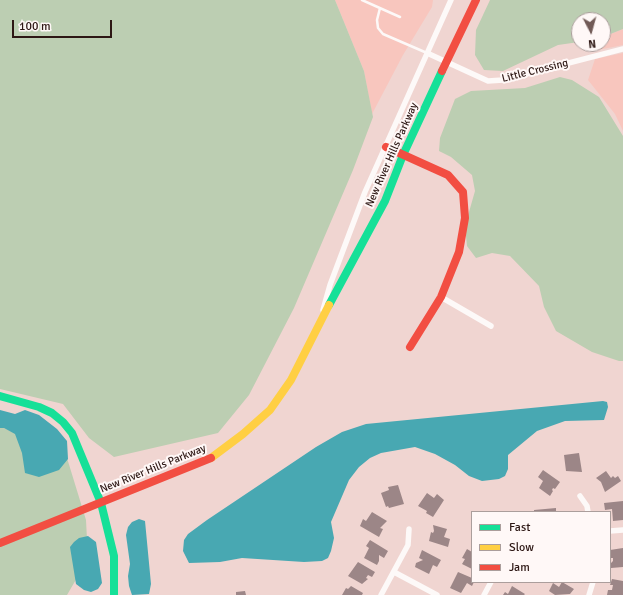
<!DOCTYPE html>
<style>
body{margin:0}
#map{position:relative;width:623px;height:595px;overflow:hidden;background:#f0d5d1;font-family:Signika,sans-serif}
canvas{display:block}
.legend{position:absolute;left:471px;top:511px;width:140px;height:72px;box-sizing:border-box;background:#fff8f7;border:1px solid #ab9e9c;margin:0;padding:5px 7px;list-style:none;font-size:12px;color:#2d1714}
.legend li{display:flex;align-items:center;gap:8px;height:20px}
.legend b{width:20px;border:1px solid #ab9e9c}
.north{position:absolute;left:571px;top:12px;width:40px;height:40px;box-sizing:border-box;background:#fff8f7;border:1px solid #ab9e9c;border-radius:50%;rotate:174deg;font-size:11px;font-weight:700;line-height:16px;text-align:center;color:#2d1714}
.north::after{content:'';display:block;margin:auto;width:14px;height:18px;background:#715a56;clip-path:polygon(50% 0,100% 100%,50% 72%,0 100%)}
.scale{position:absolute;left:12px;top:20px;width:100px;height:18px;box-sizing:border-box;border:2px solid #2d1714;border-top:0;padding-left:5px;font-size:12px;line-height:14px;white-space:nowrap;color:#2d1714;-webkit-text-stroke:3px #fff8f7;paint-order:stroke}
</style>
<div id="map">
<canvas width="623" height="595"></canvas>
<ul class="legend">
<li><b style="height:5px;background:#16e098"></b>Fast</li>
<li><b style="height:5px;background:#ffcf43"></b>Slow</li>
<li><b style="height:5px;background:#f24e42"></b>Jam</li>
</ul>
<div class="north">N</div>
<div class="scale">100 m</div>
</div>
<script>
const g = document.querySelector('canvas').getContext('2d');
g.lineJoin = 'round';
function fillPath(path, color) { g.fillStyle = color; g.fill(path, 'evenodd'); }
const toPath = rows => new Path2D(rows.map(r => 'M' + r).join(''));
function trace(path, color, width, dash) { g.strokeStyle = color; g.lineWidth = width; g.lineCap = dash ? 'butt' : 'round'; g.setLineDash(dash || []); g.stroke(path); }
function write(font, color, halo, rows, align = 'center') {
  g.font = font + ' Signika,sans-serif'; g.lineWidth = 4; g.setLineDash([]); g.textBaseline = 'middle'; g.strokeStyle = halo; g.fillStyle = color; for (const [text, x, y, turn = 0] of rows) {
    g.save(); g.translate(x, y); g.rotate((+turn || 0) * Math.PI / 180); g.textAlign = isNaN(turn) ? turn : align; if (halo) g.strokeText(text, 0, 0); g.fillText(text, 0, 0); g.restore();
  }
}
fillPath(toPath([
 [335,0,433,0,432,7,403,55,372,114,364,71],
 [623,29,623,45,598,50,600,44,603,44,603,37],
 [623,53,623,131,615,114,588,80,595,59]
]), '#f8c6be');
fillPath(toPath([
 [0,0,335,0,364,71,373,117,353,170,294,308,249,395,218,433,114,457,89,438,63,404,0,389],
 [490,0,623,0,623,29,603,37,603,20,579,20,579,42,558,45,503,71,484,70,475,55,476,30],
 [560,77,572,80,599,97,623,136,623,361,619,361,592,352,556,331,544,307,539,286,510,256,492,253,476,258,467,246,465,226,475,191,472,175,451,157,439,151,440,138,455,99,471,91,525,88],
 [0,426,67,458,86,520,88,559,67,595,0,595]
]), '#bcceb2');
fillPath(toPath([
 [603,401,607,402,608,407,604,420,565,421,537,431,508,455,508,469,505,476,499,479,482,481,469,476,455,465,435,454,415,447,381,453,370,458,359,467,349,480,331,522,334,538,331,551,328,558,322,561,304,562,242,558,220,562,189,563,183,551,184,540,188,534,207,520,316,447,342,432,366,424],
 [0,410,15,414,25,410,39,415,57,429,67,441,68,459,59,470,39,477,25,473,22,453,15,434,4,428,0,428],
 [139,519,145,521,151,584,149,594,132,595,129,586,128,576,130,564,126,535,128,527,132,522],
 [88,536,96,542,102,583,98,589,91,592,84,590,76,584,70,547,74,542,79,538]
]), '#48a8b2');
fillPath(toPath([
 [579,453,582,472,566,471,564,455],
 [543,470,560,482,555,489,553,488,552,490,553,491,550,496,539,488,543,481,538,477],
 [606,471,611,478,613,476,615,478,618,476,621,481,605,492,601,482,596,478],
 [398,485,404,504,389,508,388,506,386,507,381,493,389,490,388,487],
 [427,493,434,498,437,494,444,500,433,517,426,513,427,511,418,506],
 [623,501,623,520,613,521,612,509,605,510,604,503],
 [556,508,556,512,534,512,534,510],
 [372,512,387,521,380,528,383,529,379,537,360,526,363,519,366,521],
 [433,525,447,529,444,537,450,539,448,547,429,541,431,532,433,533,434,531],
 [370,540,388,551,384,558,379,555,379,561,377,565,364,558,369,548,366,546],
 [623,548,623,567,611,568,610,564,613,561,613,558,610,558,610,550],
 [467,549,472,552,472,569,462,564,465,559,462,558],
 [422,550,441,560,437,567,433,565,429,574,415,567,416,563,423,560,419,558],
 [358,562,375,572,372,577,368,575,366,578,368,579,362,584,348,576],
 [458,572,472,578,472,582,474,582,472,586,467,583,461,593,450,588],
 [612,579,623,581,623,595,607,595,608,590,612,590,613,585,610,585],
 [562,582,574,589,570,594,555,595,549,591,553,583,559,587],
 [351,586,363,593,362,595,342,595,346,588,348,589],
 [512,586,525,594,524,595,503,595,505,592,508,594],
 [245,591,246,595,236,595,236,592]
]), '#9c8687');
trace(toPath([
 [362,0,400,17],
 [380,8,377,20,378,28,383,34,427,53]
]), '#fdf9f8', 2.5);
trace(toPath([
 [427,53,488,81,503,80,623,49],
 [441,297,491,326],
 [323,310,330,285,365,192,451,0],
 [580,496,587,506,588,512],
 [610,531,623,530],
 [394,572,437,595],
 [381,595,408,545,409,529],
 [484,595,491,582],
 [589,595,593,582]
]), '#fdf9f8', 5.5);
trace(toPath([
 [329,305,385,201,403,155,442,71],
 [0,396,39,407,52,413,63,422,72,433,101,503,114,556,114,595]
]), '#16e098', 8);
trace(toPath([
 [211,458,243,434,270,410,291,380,329,305]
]), '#ffcf43', 8);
trace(toPath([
 [442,71,476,0],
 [386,147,448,175,463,192,465,218,459,252,441,297,410,347],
 [0,543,211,458]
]), '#f24e42', 8);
write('11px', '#2d1714', '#fff8f7', [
 ["Little Crossing",535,71,-14],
 ["New River Hills Parkway",392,155,-66],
 ["New River Hills Parkway",153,469,-22]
]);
</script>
